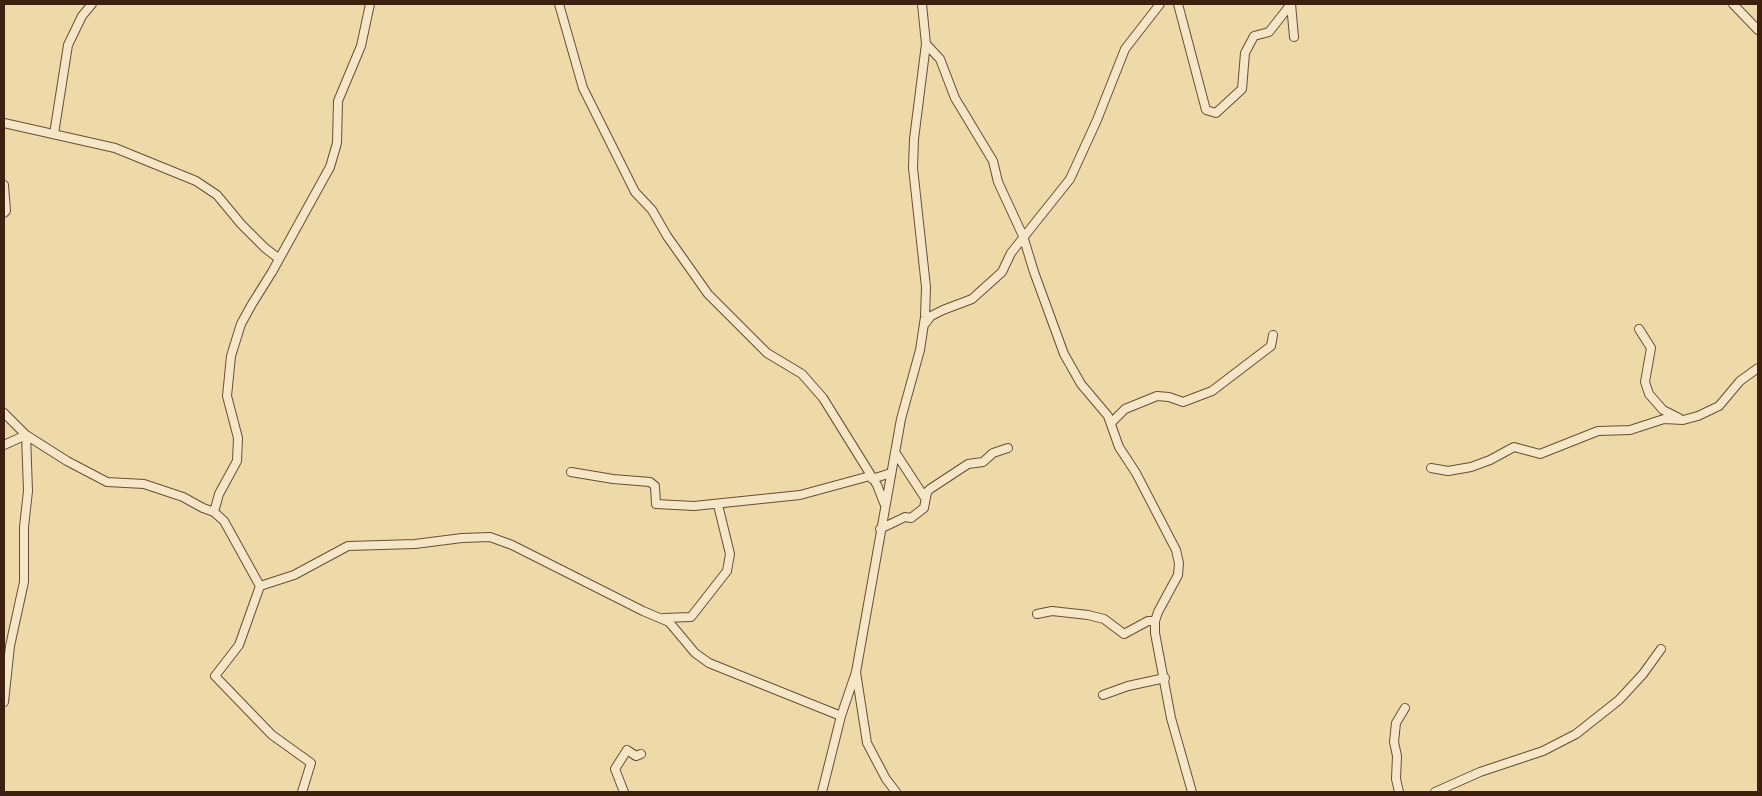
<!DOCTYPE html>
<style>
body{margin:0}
#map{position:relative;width:1762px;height:796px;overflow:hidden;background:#eed9a8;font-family:"Old Standard TT",serif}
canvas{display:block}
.frame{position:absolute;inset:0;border:5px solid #3d210e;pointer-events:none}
</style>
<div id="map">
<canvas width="1762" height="796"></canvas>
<div class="frame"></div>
</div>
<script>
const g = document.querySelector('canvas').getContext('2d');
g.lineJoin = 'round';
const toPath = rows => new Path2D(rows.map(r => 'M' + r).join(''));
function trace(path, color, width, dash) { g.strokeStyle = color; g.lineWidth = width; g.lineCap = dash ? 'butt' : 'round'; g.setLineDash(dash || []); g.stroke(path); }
const street = toPath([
 [559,4,583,88,635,192,652,210,667,236,708,294,767,353,802,374,823,398,877,485,884,503],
 [1178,4,1206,110,1216,113,1242,89,1245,53,1254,36,1269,32,1291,4],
 [1291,4,1294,37],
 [1733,4,1758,30],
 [926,44,940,59,955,98,993,161,998,182,1023,236,1034,272,1064,354,1081,384,1108,416,1119,447,1136,473,1176,550,1179,563,1178,575,1158,612,1155,621,1155,633,1171,718,1192,792],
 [4,123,115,148,196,181,217,195,241,224,265,248,278,258],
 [54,134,68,45,82,16,92,4],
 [4,185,6,211,4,213],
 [924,325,931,316,943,310,972,299,1002,272,1011,253,1070,179,1097,120,1125,49,1160,4],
 [1639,329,1651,348,1645,382,1649,394,1663,410,1679,418],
 [4,413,26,435,67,461,107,482,144,484,183,497,203,508,214,512,224,521,260,586,239,645,215,676,272,735,311,763,302,792],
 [1111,423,1125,409,1157,396,1169,397,1183,402,1212,391,1271,346,1273,335],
 [4,445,26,435,28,491,24,527,24,582,10,646,4,702],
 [895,452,925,498],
 [1431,468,1448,471,1471,467,1490,460,1514,447,1540,454,1598,431,1630,430,1664,419,1683,420,1698,416,1719,406,1740,381,1758,368],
 [571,472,613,479,650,482,655,486,656,504,694,506,800,495,870,476],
 [872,479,891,473],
 [214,512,219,494,237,461,238,438,227,396,231,356,241,324,252,304,272,272,330,167,337,143,338,101,361,46,370,4],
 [880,529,905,517,911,518,924,508,927,492,930,489,968,464,983,462,993,453,1008,448],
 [260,586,294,575,348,546,415,544,462,538,490,537,512,545,643,611,669,622,695,653,709,663,841,716],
 [1037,614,1052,611,1088,615,1104,619,1124,634,1148,621,1155,621],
 [664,618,691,617,727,571,730,554,718,505],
 [856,672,867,743,886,779,896,792],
 [1103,695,1128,686,1165,678],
 [624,792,615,769,627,750,636,756,641,754],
 [822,792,841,716,856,672,901,419,920,350,925,317,926,287,913,168,914,139,926,44,922,4],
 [1399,792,1396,779,1397,756,1394,742,1396,723,1405,708],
 [1435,792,1480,772,1543,751,1576,734,1619,700,1643,674,1661,649]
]);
trace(street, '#694f34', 10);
trace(street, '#f4e6c6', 8);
</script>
